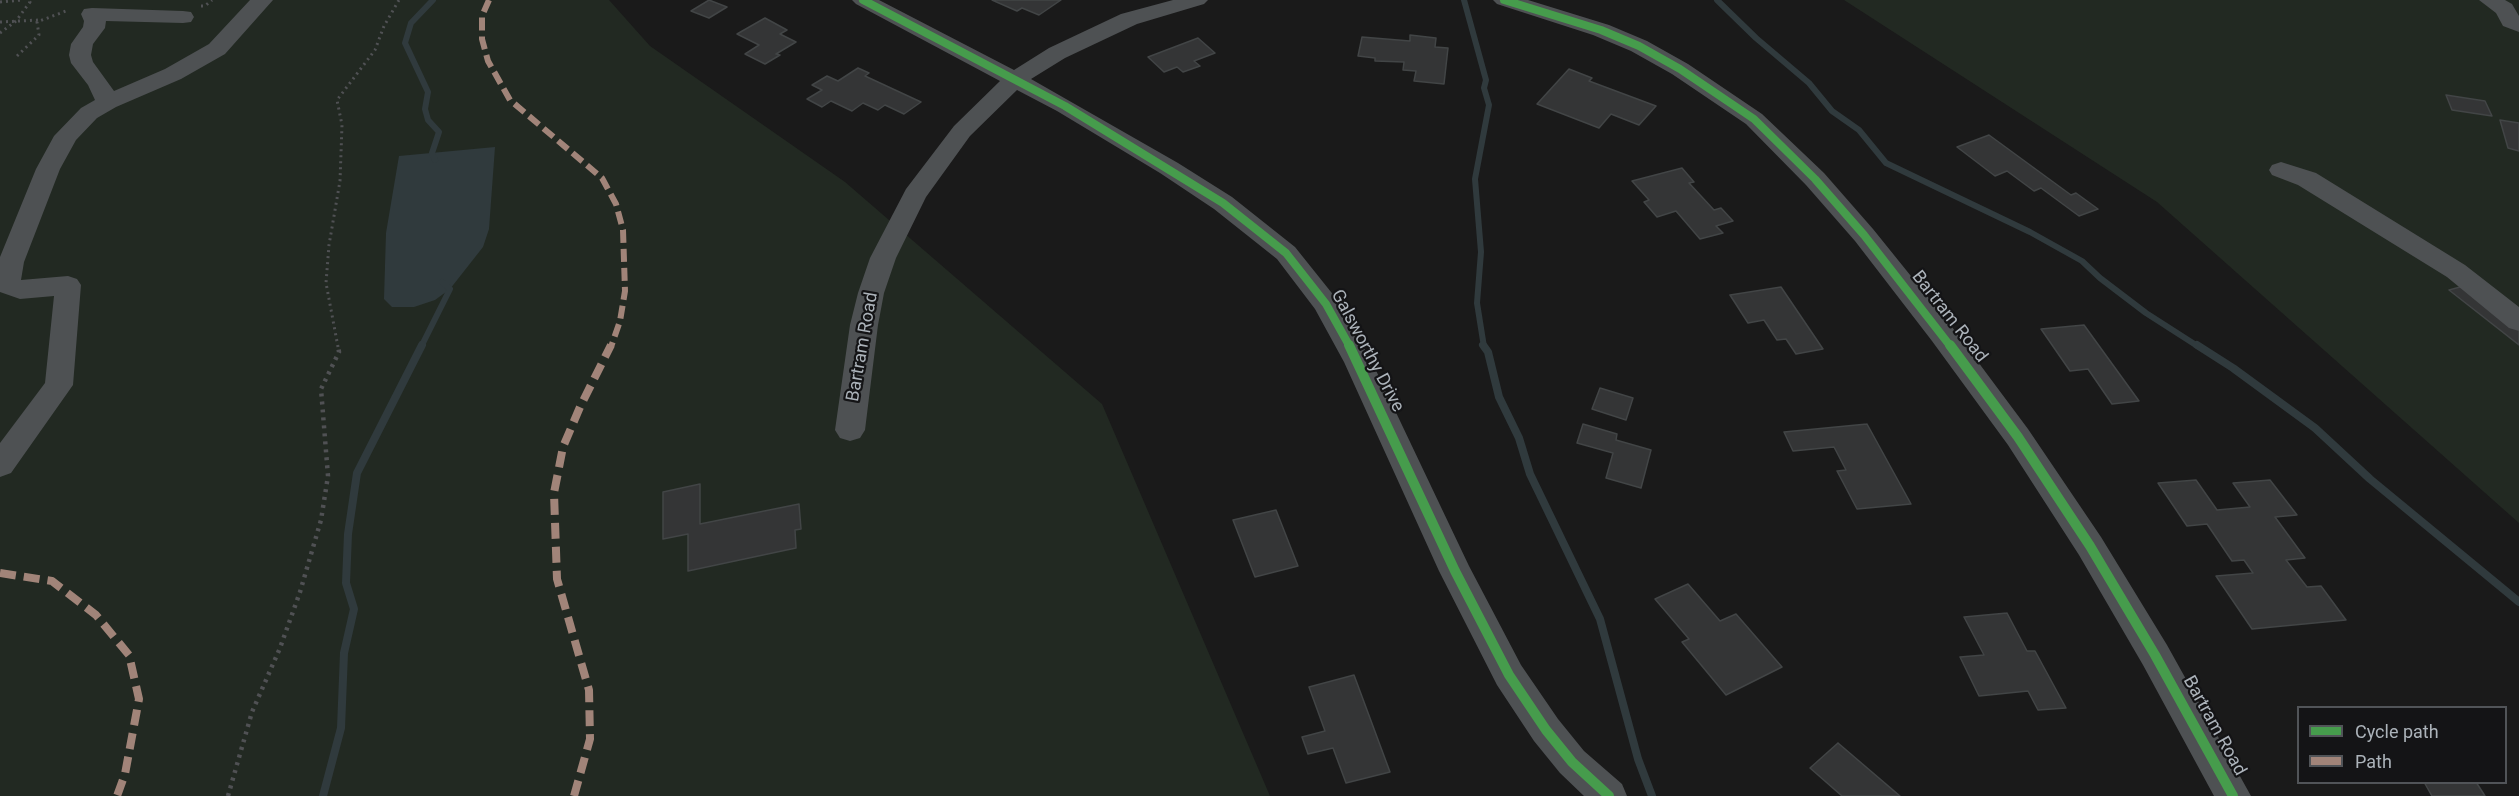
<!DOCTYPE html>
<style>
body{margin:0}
#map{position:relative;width:2519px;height:796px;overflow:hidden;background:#1a1a1a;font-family:Roboto,sans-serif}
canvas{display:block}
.legend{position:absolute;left:2297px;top:706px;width:210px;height:78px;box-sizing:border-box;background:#141416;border:2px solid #515458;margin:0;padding:8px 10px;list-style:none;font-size:18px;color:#acb3ba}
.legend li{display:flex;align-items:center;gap:12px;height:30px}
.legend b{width:30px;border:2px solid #515458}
</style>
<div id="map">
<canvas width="2519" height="796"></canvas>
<ul class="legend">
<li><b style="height:8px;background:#469c4c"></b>Cycle path</li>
<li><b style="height:8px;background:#a18479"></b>Path</li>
</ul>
</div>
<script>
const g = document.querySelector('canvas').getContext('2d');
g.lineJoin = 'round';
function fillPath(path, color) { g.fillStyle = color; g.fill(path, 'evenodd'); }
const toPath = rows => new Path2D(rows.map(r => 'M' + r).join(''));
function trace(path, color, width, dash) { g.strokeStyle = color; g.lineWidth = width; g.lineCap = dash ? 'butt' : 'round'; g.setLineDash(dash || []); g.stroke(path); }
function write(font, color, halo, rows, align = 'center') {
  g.font = font + ' Roboto,sans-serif'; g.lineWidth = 4.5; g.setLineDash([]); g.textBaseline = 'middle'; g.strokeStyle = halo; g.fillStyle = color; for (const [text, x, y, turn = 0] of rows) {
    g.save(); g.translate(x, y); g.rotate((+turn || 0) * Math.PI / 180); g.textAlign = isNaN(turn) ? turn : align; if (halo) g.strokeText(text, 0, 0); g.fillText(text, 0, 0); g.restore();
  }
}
fillPath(toPath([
 [0,0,609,0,650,46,845,182,1102,404,1270,796,0,796],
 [1844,0,2519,0,2519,523,2157,202]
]), '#222922');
fillPath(toPath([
 [495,147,489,229,483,247,450,289,435,300,414,307,392,307,384,299,386,233,399,156]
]), '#303a3d');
trace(toPath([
 [433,0,411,23,405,43,428,92,425,109,428,120,439,132,432,153,435,160],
 [1464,0,1486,80,1484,88,1489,105,1475,179,1481,252,1477,303,1484,347],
 [1717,0,1756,38,1809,83,1832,111,1859,130,1886,163,2030,232,2082,261,2100,278,2146,313,2199,347],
 [421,347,450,289,442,282]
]), '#303a3d', 6);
trace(toPath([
 [1483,345,1488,352,1499,397,1519,438,1530,474,1600,619,1638,759,1652,796],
 [2197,345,2233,368,2315,428,2370,479,2519,602],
 [323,796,341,728,344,653,354,609,346,583,348,534,357,473,422,345]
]), '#303a3d', 8);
const building = toPath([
 [709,0,727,7,709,18,691,11,709,0],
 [992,0,1061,0,1039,15,1022,8,1017,11,992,0],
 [765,18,787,30,780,34,796,42,776,54,780,55,765,64,745,54,759,45,737,34,765,18],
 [1410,35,1436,38,1435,47,1448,48,1444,84,1414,81,1416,71,1403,70,1404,62,1375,61,1375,58,1358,56,1362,37,1410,41,1410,35],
 [1198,38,1215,53,1194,61,1200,66,1183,72,1177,67,1164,72,1148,57,1198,38],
 [858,68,869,73,865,76,921,102,904,114,885,105,878,110,863,103,852,111,831,101,822,107,807,99,822,90,812,85,827,76,838,81,858,68],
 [1569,69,1592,78,1589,81,1656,106,1639,125,1611,114,1599,128,1537,104,1569,69],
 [2446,95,2485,101,2492,116,2452,110,2446,95],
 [2500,120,2519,123,2519,151,2508,148,2500,120],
 [1989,135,2071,195,2076,193,2098,209,2079,216,2041,188,2034,191,2007,171,1995,176,1957,147,1989,135],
 [1682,168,1694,182,1689,183,1714,210,1721,208,1733,221,1716,226,1723,233,1700,239,1676,211,1657,217,1644,202,1649,200,1632,181,1682,168],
 [2471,284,2519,322,2519,345,2449,290,2471,284],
 [1781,287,1823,349,1796,354,1786,339,1777,340,1764,320,1748,323,1730,295,1781,287],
 [2084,325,2139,401,2112,404,2088,369,2070,371,2041,329,2084,325],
 [1600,388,1633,398,1626,420,1592,409,1600,388],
 [1583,424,1617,434,1616,440,1651,450,1641,488,1606,478,1613,453,1577,443,1583,424],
 [1867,424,1911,504,1857,509,1837,471,1846,470,1834,447,1793,451,1784,432,1867,424],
 [2196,480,2217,510,2250,507,2233,483,2270,480,2297,515,2275,517,2305,558,2286,560,2307,587,2321,586,2346,620,2252,629,2216,576,2253,573,2244,560,2232,561,2207,524,2187,526,2158,483,2196,480],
 [700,484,700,524,799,504,801,529,795,530,796,548,688,571,688,534,663,539,663,492,700,484],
 [1276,510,1298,566,1255,577,1233,520,1276,510],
 [1688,584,1720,621,1736,614,1782,667,1726,695,1682,642,1689,639,1655,599,1688,584],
 [2007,613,2027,651,2035,651,2066,708,2038,710,2028,691,1979,696,1960,657,1984,655,1964,617,2007,613],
 [1354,675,1390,772,1346,783,1333,748,1308,754,1302,737,1325,731,1309,687,1354,675],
 [1838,743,1900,796,1842,796,1810,768,1838,743],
 [2424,782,2476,782,2485,796,2432,796,2424,782]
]);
fillPath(building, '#343536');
trace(building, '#424546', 1.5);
trace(toPath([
 [0,2,22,0],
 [201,6,205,6,212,0],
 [0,22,39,20],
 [0,33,16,21,30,2,28,0],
 [17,56,39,35,37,22,66,11],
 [338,347,326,283,329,245,340,181,342,125,337,100,375,50,384,26,399,0]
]), '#505154', 3, [2, 4]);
trace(toPath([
 [228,796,252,712,280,648,300,592,321,520,328,476,321,389,339,352,338,345]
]), '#505154', 4.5, [3, 5]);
fillPath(toPath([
 [250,0,273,0,225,54,181,79,116,107,97,118,76,140,60,169,24,262,21,280,68,276,77,279,81,285,73,385,11,473,0,477,0,443,45,383,54,296,20,299,0,292,0,257,36,169,54,136,81,108,95,100,88,85,71,63,69,55,71,44,83,27,84,21,81,14,84,9,92,8,183,11,191,12,194,17,191,22,183,23,106,21,105,28,93,44,91,55,93,62,114,91,165,69,209,44,250,0],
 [852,0,879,0,1014,70,1049,48,1121,14,1173,0,1208,0,1204,4,1137,24,1065,58,1031,79,1178,163,1232,197,1295,247,1335,297,1372,362,1469,566,1521,665,1558,719,1584,751,1622,784,1627,796,1584,796,1560,773,1534,741,1497,685,1439,571,1344,362,1315,309,1277,259,1214,209,1160,173,1057,111,1017,90,970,136,926,197,896,258,884,293,878,325,865,430,860,438,850,441,840,438,835,430,850,325,858,293,870,258,906,189,954,126,1000,81,856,4,852,0],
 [1493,0,1528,0,1609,25,1647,41,1688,64,1762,114,1824,173,1873,229,1952,327,2028,429,2101,537,2167,645,2251,796,2214,796,2143,665,2079,555,2008,445,1932,341,1855,241,1806,185,1746,124,1672,74,1631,51,1593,35,1497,4,1493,0],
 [2479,0,2505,0,2512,4,2519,16,2519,32,2503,26,2496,13,2479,0],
 [2281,162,2316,173,2465,265,2519,307,2519,331,2509,328,2447,277,2298,185,2272,175,2269,170,2272,165,2281,162]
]), '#4e5153');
trace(toPath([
 [489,0,482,16,482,39,488,61,510,100,602,178,616,204,623,230,625,291,620,321,611,347]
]), '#a18479', 6, [13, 6]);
trace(toPath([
 [0,573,52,581,96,615,129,655,139,699,125,774,117,796],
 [574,796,590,739,589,690,557,579,554,493,563,447,580,407,611,345]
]), '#a18479', 8, [16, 8]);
trace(toPath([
 [863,0,1065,106,1223,203,1286,253,1326,304,1350,347],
 [1504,0,1601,30,1639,46,1680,69,1754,119,1815,179,1864,235,1951,347]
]), '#469c4c', 8);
trace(toPath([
 [1349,345,1455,571,1509,675,1546,730,1572,762,1609,796],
 [1950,345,2018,437,2090,546,2155,655,2233,796]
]), '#469c4c', 10);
write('18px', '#acb3ba', '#141416', [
 ["Bartram Road",1949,317,52],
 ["Bartram Road",863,347,-80],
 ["Galsworthy Drive",1367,351,62],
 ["Bartram Road",2214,726,61]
]);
</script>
